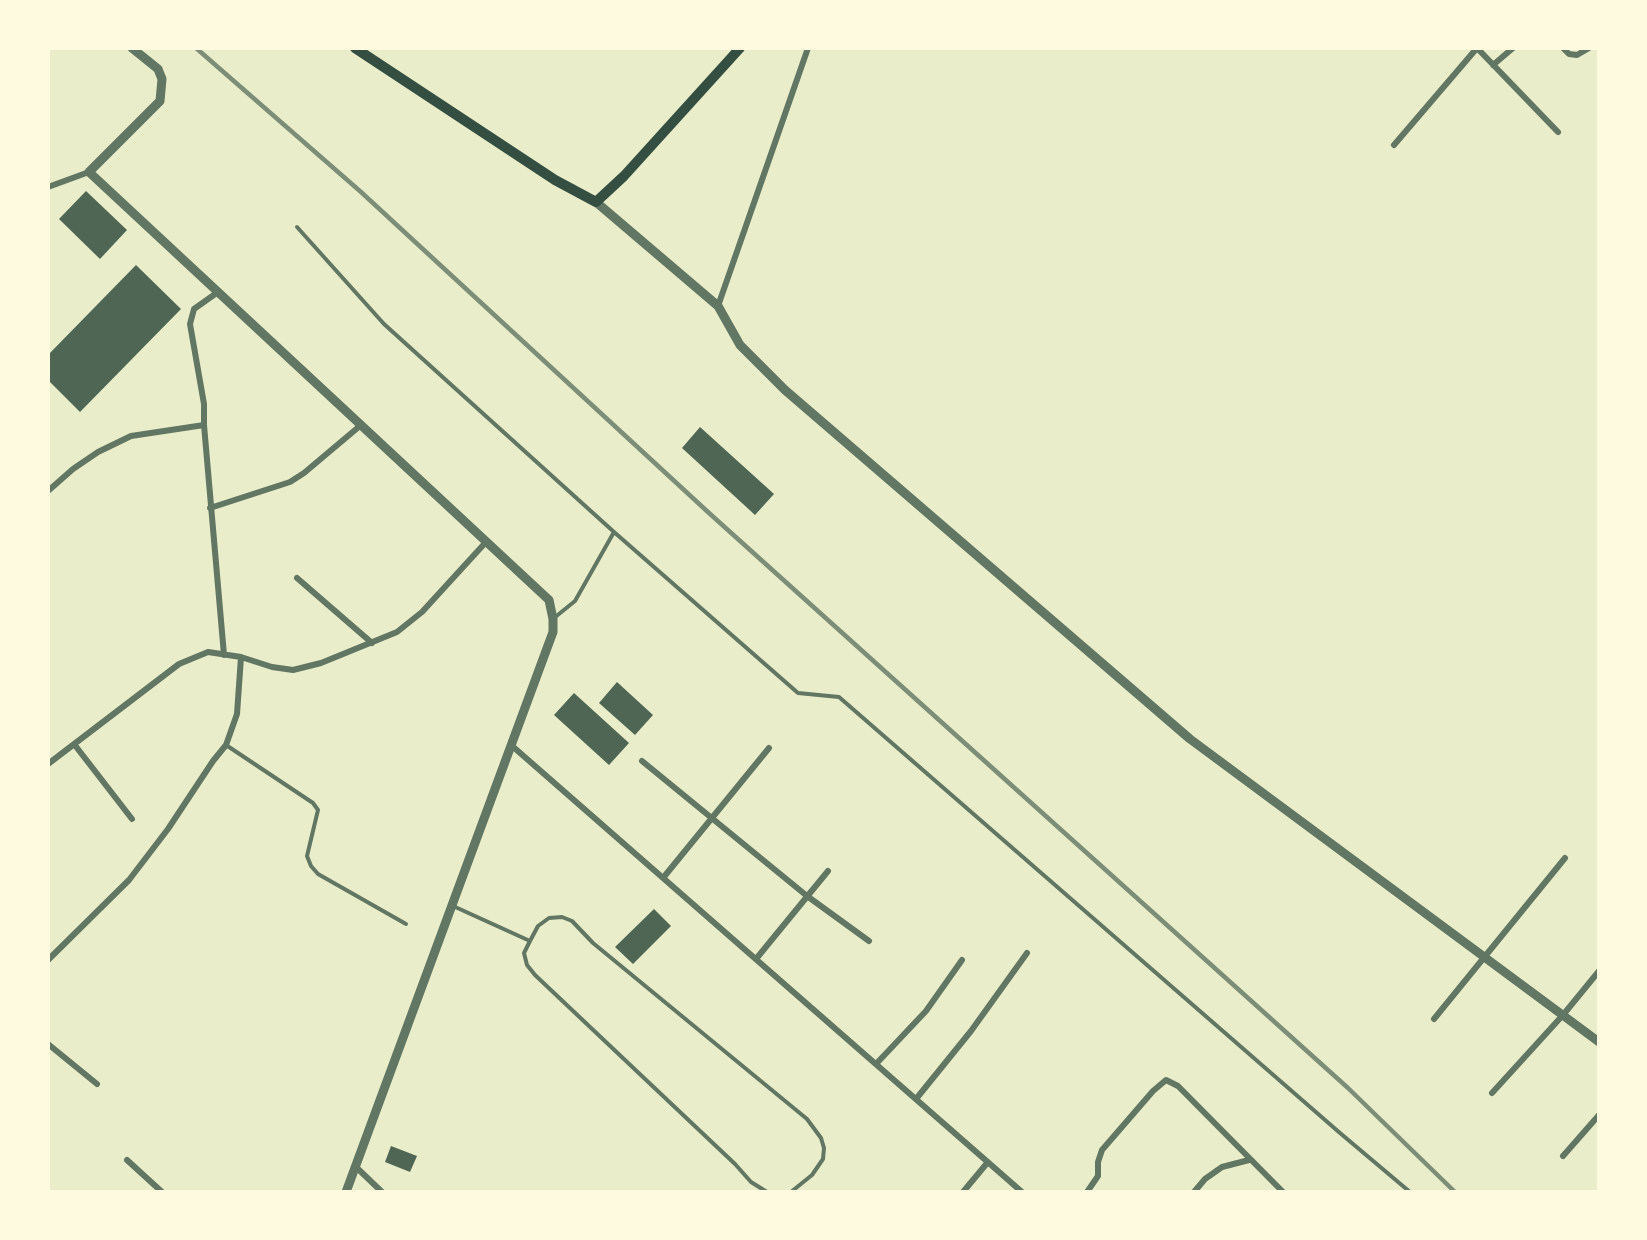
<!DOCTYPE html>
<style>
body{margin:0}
#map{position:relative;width:1647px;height:1240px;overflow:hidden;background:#e9edc9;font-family:Quicksand,sans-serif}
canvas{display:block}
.frame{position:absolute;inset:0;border:50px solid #fefae0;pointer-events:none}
</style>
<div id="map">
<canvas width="1647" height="1240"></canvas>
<div class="frame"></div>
</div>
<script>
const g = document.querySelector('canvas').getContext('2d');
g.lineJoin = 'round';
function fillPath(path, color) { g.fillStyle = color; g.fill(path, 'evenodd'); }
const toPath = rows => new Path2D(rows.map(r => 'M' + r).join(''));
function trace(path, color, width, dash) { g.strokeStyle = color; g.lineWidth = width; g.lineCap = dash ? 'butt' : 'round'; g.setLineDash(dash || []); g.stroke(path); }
fillPath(toPath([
 [86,191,127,230,100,259,59,219],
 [136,265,181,309,80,412,48,380,48,355],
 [700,427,774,494,755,515,682,448],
 [617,682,653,715,635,735,599,703],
 [574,693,629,743,609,765,554,715],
 [654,909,671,926,633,964,615,947],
 [391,1146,417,1156,410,1172,385,1162]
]), '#4f6655');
trace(toPath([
 [297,227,384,324,614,532,798,693,839,697,1340,1133,1410,1192],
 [554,618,575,601,614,532],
 [226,745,313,803,318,810,307,856,311,866,318,874,406,924],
 [453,906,530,941,524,953,527,965,535,975,735,1164,751,1182,767,1192],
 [530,941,538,926,549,918,562,917,572,921,593,943,807,1119,821,1138,824,1148,823,1159,812,1175,791,1192]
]), '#617663', 4);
trace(toPath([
 [1477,48,1558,132],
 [1563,48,1569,54,1577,55,1589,48],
 [1493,65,1513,48],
 [1394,145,1477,48],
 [48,187,89,172],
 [718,306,808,48],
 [204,425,224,655],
 [48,491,73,469,98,452,131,436,204,425,204,404,190,324,194,309,218,292],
 [210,508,290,482,304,473,361,425],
 [297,578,372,643],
 [74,744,132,819],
 [511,745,1022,1192],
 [642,761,807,896,869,941],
 [48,764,179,664,208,652,241,657,272,667,293,670,321,663,397,632,422,612,486,542],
 [663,878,769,748],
 [756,959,828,871],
 [48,960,129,880,168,829,213,761,226,745,237,714,241,657],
 [1434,1019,1565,858],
 [48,1044,97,1084],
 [876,1064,926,1011,962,960],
 [1492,1093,1563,1015,1599,971],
 [916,1099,971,1031,1027,953],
 [1563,1156,1599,1115],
 [127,1160,162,1192],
 [356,1167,382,1192],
 [963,1192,988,1162],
 [1087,1192,1098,1176,1098,1162,1102,1150,1153,1091,1166,1080,1178,1086,1283,1192],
 [1194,1192,1205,1179,1222,1167,1249,1160]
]), '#617663', 6);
trace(toPath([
 [132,48,158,69,162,79,160,101,89,172,549,600,553,619,553,632,346,1192],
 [596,202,718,306,740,345,785,390,1190,739,1599,1042]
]), '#617663', 9);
trace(toPath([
 [355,48,555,180,596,202,624,176,740,48]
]), '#344e41', 10);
trace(toPath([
 [196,48,361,192,709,513,1348,1088,1455,1192]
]), '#7c8e77', 4.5);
</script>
